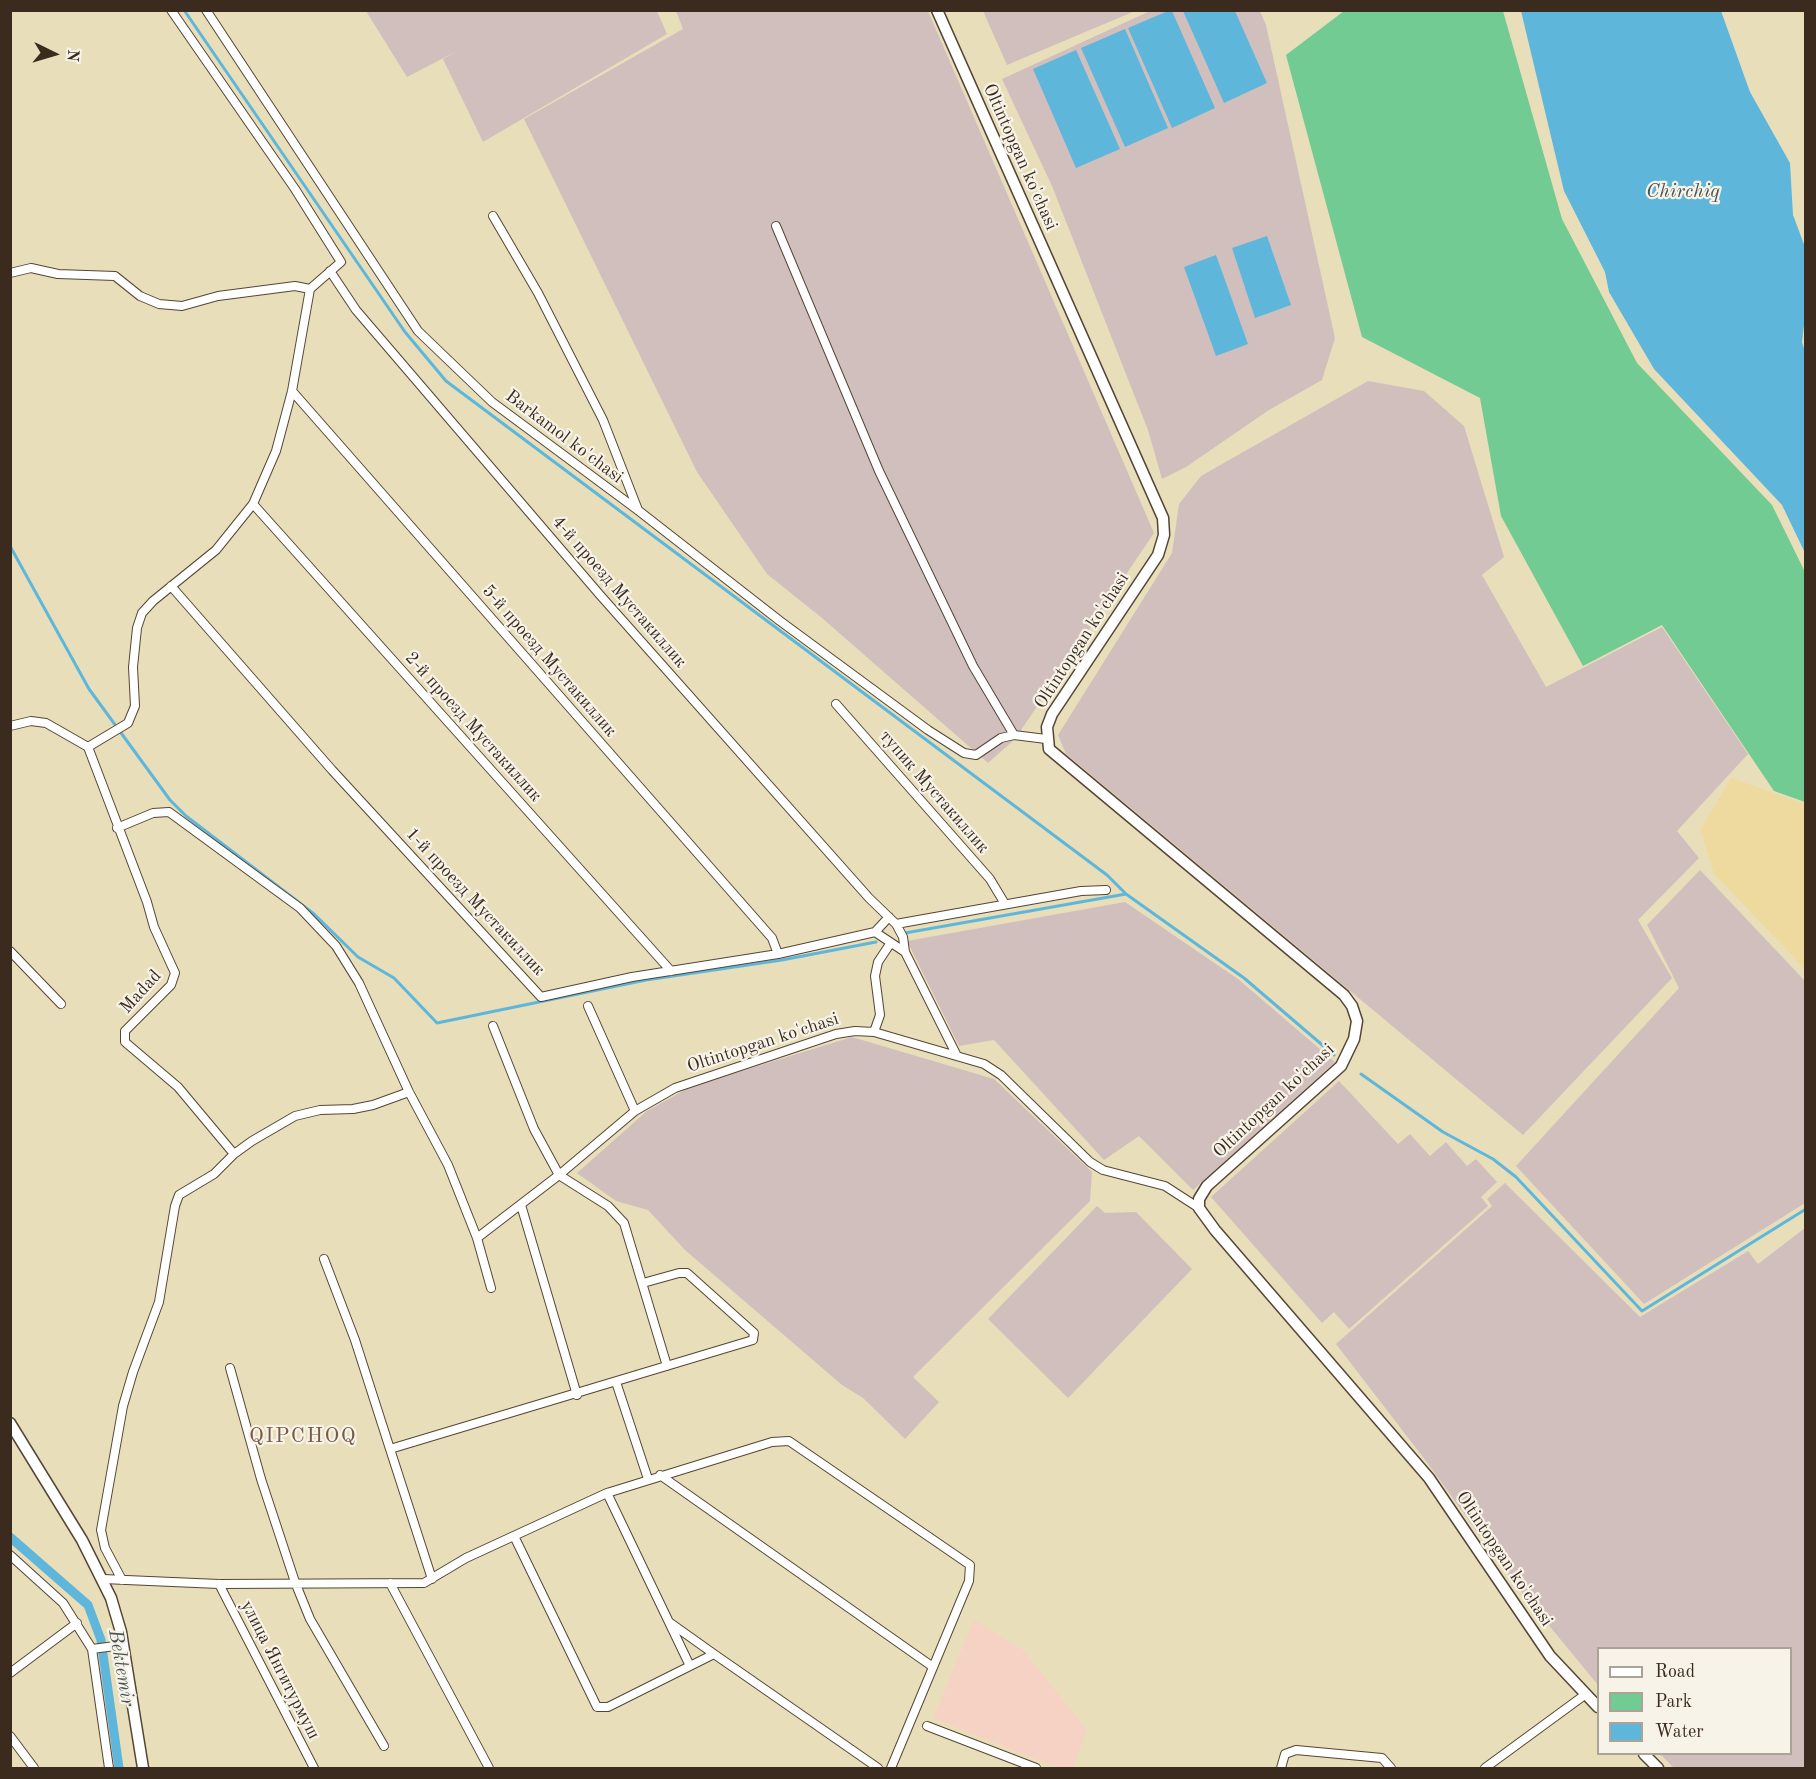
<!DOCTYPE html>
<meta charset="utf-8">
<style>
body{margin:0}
#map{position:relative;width:1816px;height:1779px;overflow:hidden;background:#e8deba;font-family:"Old Standard TT",serif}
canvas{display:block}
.frame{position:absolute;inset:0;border:12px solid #3b2a1e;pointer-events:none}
.legend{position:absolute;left:1597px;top:1647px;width:195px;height:108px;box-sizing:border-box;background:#f7f3e8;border:2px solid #aca397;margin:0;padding:8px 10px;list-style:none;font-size:18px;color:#3b2a1e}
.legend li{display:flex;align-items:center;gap:12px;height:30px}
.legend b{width:30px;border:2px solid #aca397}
.north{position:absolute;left:24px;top:24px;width:60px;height:60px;-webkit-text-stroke:4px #f7f3e8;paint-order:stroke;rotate:95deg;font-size:16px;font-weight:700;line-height:24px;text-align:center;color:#3b2a1e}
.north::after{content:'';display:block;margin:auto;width:21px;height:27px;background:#3b2a1e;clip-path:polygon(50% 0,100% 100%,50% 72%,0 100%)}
</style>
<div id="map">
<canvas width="1816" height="1779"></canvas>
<div class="frame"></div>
<ul class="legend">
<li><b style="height:8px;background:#fff"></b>Road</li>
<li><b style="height:16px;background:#72cb92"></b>Park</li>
<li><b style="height:16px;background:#5eb7db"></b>Water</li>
</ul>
<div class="north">N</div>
</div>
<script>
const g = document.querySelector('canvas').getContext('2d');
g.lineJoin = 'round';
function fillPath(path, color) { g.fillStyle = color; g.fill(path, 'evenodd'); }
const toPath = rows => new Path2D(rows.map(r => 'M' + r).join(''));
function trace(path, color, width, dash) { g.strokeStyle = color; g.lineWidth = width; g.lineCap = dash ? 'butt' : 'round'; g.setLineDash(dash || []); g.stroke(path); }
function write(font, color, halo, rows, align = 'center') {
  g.font = font + ' "Old Standard TT",serif'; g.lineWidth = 4.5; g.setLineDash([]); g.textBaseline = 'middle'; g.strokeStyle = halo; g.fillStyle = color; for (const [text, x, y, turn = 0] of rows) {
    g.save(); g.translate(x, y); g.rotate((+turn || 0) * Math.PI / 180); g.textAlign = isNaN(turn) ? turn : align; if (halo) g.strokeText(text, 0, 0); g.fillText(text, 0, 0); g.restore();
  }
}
fillPath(toPath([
 [974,1620,1023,1650,1087,1730,1073,1768,1058,1768,933,1718]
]), '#f6d2c4');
fillPath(toPath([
 [366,11,657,11,667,34,483,142,443,59,457,51,407,77],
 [676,11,928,11,1154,533,1015,739,988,763,822,618,767,574,697,472,524,119,683,29],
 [983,11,1135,11,1007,65],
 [1150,11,1260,11,1266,25,1335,338,1322,380,1269,410,1186,467,1162,479,1148,430,1052,186,1002,79],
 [1368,381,1424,391,1464,426,1504,557,1482,575,1546,687,1662,627,1748,754,1677,831,1699,858,1638,920,1672,978,1523,1135,1066,754,1058,735,1172,553,1179,504,1201,476],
 [1700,870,1805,981,1805,1203,1644,1304,1516,1166,1679,988,1647,925],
 [1125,902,1238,979,1335,1062,1193,1190,1139,1136,1104,1160,994,1040,959,1046,907,941],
 [852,1037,994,1079,1092,1172,1090,1201,913,1377,939,1402,905,1439,863,1398,842,1385,685,1250,648,1210,616,1201,577,1173,647,1111,692,1086],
 [1339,1081,1398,1144,1410,1134,1430,1156,1446,1142,1467,1166,1476,1159,1497,1182,1481,1197,1488,1206,1349,1329,1334,1312,1322,1323,1211,1197],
 [1505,1183,1640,1317,1748,1251,1758,1264,1805,1228,1805,1768,1674,1768,1660,1754,1790,1754,1790,1648,1598,1648,1598,1685,1514,1583,1426,1461,1336,1344,1492,1206,1487,1199],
 [1097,1206,1105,1213,1136,1212,1192,1269,1068,1398,988,1319]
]), '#d1bfbe');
fillPath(toPath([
 [1344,11,1503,11,1562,219,1637,363,1772,505,1805,572,1805,802,1774,791,1662,625,1583,666,1501,516,1480,398,1362,337,1286,55]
]), '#72cb92');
fillPath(toPath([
 [1731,778,1805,804,1805,969,1714,874,1700,830]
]), '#eeda9e');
fillPath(toPath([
 [1168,11,1172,11,1215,108,1172,128,1128,28],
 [1183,11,1235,11,1267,83,1224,103],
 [1521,11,1721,11,1750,92,1790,163,1793,215,1805,247,1806,309,1802,342,1806,355,1805,553,1782,505,1654,369,1609,292,1605,272,1564,191],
 [1125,29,1168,128,1125,147,1081,48],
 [1076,50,1120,149,1076,168,1033,69],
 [1267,236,1291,305,1255,318,1232,248],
 [1216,255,1248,344,1216,356,1184,267]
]), '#5eb7db');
trace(toPath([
 [184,10,405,332,446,381,1107,875,1126,894,1244,978,1334,1055],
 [10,546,89,689,170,800,186,816,314,914,358,957,394,978,437,1023,646,980,782,960,876,942],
 [905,933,1126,894],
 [1361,1074,1443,1132,1493,1159,1516,1177,1642,1311,1806,1209]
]), '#5eb7db', 3);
trace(toPath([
 [10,1537,88,1605,101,1640,119,1768]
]), '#5eb7db', 9);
const minor = toPath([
 [206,10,418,331,492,402,639,511,780,621,928,730,964,753,976,755,1001,738,1014,735],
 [493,216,538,293,603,420,638,510],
 [776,226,879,471,973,666,1014,735,1046,739],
 [330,271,356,310,600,595,869,898,896,924,903,937,905,952,956,1054],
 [10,273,31,268,58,274,115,276,140,296,159,304,182,306,218,296,295,286,310,289],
 [292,391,772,938,778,954],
 [253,504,671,971],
 [171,586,332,770,541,997,632,977,778,954,875,932,905,952],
 [836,704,990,879,1005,904],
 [10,726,31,721,46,723,88,747,128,723,135,706,133,667,137,628,142,613,153,601,216,550,253,504,276,451,292,391,310,289,341,262,295,189,171,10],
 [88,747,147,902,154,927,175,973,171,985,125,1031,125,1042,178,1087,234,1154],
 [117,828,153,813,169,812,300,908,336,946,359,983,409,1092,448,1165,477,1238,491,1288],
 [896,924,1081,891,1106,890],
 [875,932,889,917],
 [10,951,61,1004],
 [588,1006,635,1111],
 [493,1026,534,1129,559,1175,608,1206,624,1223,667,1366],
 [874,1032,880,1015,875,976,878,962,890,944],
 [521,1205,577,1395],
 [477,1238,559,1175,635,1111,675,1088,836,1034,855,1031,874,1032,984,1064,1001,1075,1090,1162,1103,1170,1165,1186,1199,1208],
 [324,1259,355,1340,390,1449,753,1340,754,1333,687,1273,679,1273,643,1283],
 [230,1368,261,1479,295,1582,310,1619,384,1746],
 [616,1382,648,1479],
 [390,1449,432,1579],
 [660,1475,933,1667],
 [607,1493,690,1666],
 [514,1536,597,1707,608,1707,714,1654,878,1768],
 [10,1555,63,1603,92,1649,109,1768],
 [103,1579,219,1584,424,1583,466,1558,607,1493,772,1442,789,1441,970,1565,969,1581,891,1768],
 [122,1580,105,1548,101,1530,123,1406,133,1372,159,1302,175,1206,179,1195,214,1174,234,1154,252,1141,295,1116,320,1110,353,1109,373,1105,409,1092],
 [390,1583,489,1768],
 [219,1584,314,1768],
 [669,1622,714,1654],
 [92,1649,123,1645],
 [10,1673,77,1623],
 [927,1726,1036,1768],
 [10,1736,34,1768],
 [1281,1768,1285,1754,1296,1750,1382,1758,1391,1768],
 [1485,1768,1586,1694]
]);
const tertiary = toPath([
 [937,10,1163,518,1164,535,1158,555,1052,714,1047,727,1049,749,1344,995,1352,1006,1357,1021,1354,1039,1341,1066,1207,1186,1199,1199,1199,1208,1215,1230,1429,1478,1550,1656,1598,1707],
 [10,1423,82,1540,111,1598,121,1632,143,1768],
 [1644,1754,1658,1768]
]);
trace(minor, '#554535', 10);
trace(tertiary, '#554535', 13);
trace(minor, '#fff', 8);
trace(tertiary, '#fff', 10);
write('18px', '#3b2a1e', '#f7f3e8', [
 ["Oltintopgan ko'chasi",1020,157,66],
 ["Barkamol ko'chasi",564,437,37],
 ["4-й проезд Мустакиллик",619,592,49],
 ["Oltintopgan ko'chasi",1082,641,-57],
 ["5-й проезд Мустакиллик",549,661,49],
 ["2-й проезд Мустакиллик",473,727,48],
 ["тупик Мустакиллик",934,792,49],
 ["1-й проезд Мустакиллик",475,902,47],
 ["Madad",141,992,-48],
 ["Oltintopgan ko'chasi",763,1043,-18],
 ["Oltintopgan ko'chasi",1274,1101,-43],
 ["Oltintopgan ko'chasi",1504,1559,56],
 ["улица Янгитурмуш",280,1670,63]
]);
write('italic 20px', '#465457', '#f7f3e8', [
 ["Chirchiq",1683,192],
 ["Bektemir",121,1668,80]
]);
g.letterSpacing = '1.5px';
write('21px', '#795a47', '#f7f3e8', [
 ["QIPCHOQ",303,1436]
]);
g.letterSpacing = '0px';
</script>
